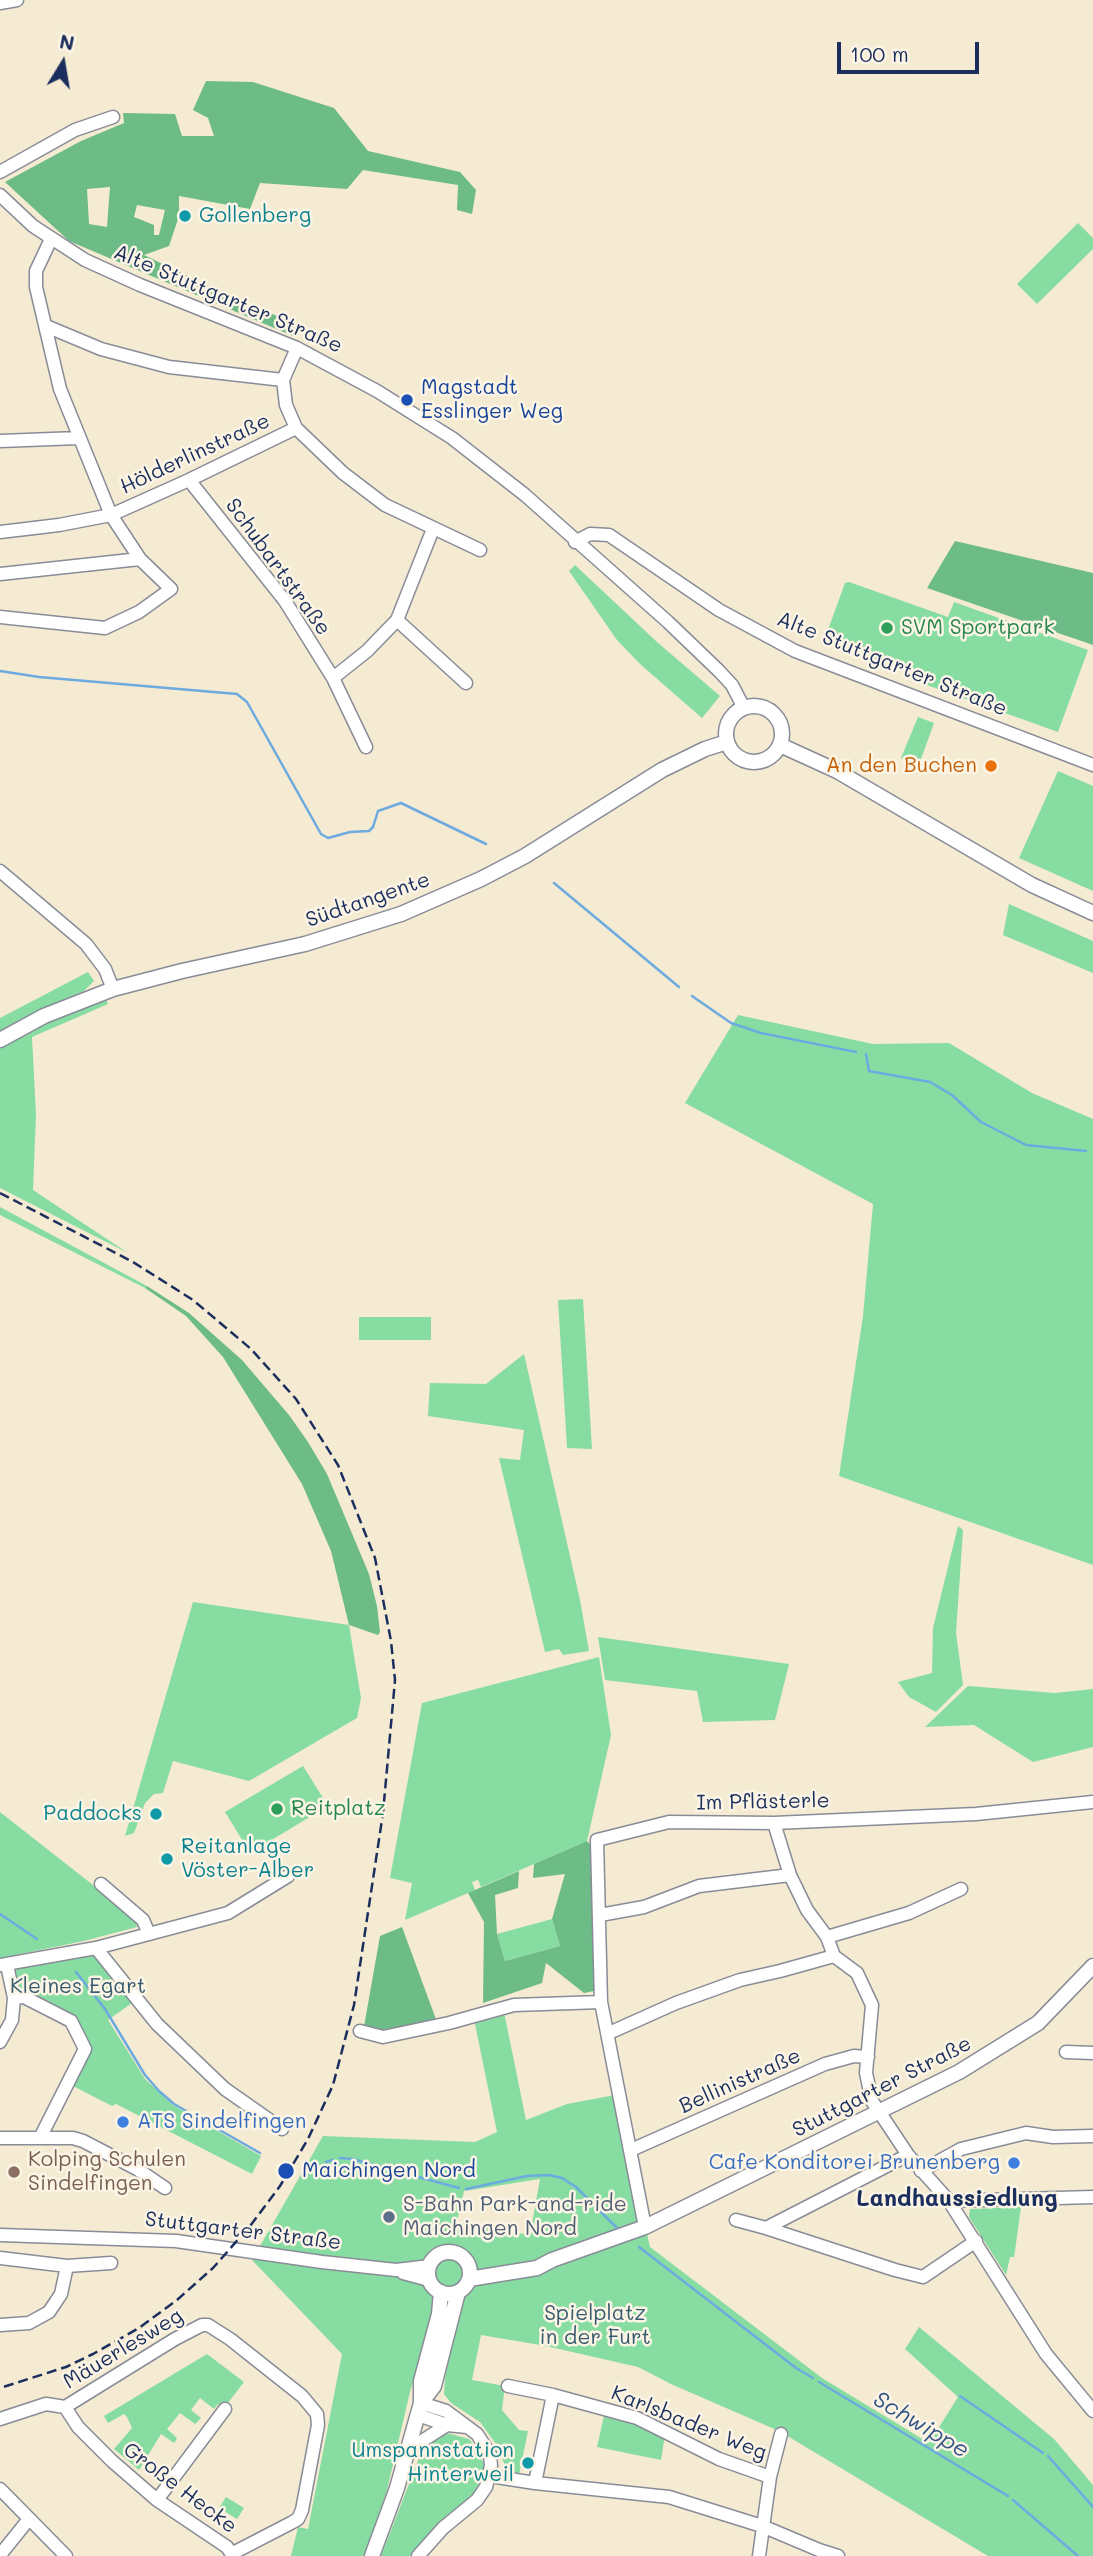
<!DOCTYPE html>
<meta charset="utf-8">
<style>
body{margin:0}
#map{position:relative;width:1093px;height:2556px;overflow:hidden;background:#f5ead2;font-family:Mali,sans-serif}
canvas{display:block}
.north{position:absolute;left:28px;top:28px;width:70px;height:70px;-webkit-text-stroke:5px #fcf5e5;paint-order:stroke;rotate:11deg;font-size:19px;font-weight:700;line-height:28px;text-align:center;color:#1b2f5e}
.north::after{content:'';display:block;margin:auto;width:24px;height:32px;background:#1b2f5e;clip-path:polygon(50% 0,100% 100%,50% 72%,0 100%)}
.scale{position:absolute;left:837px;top:42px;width:142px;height:32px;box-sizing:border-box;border:4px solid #1b2f5e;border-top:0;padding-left:9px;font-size:21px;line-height:24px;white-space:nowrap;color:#1b2f5e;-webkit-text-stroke:5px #fcf5e5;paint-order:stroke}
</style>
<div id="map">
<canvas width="1093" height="2556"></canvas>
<div class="north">N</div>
<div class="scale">100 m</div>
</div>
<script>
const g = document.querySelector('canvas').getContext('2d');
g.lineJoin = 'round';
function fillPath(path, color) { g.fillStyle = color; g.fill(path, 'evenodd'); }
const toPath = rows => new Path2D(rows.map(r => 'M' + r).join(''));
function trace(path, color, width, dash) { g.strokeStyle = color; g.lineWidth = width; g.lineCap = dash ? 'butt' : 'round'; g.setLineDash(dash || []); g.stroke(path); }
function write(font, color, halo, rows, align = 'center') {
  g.font = font + ' Mali,sans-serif'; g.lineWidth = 5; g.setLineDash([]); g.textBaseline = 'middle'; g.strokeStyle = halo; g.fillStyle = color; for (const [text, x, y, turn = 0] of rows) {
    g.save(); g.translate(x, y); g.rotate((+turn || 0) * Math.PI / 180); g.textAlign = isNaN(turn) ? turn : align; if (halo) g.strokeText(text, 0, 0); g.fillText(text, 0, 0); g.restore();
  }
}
fillPath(toPath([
 [1078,223,1093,238,1093,249,1037,304,1017,284],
 [575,565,657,642,720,696,702,718,640,664,617,640,569,571],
 [849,582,948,617,954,602,1088,650,1058,732,924,684,926,676,828,642,825,638,845,583],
 [918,717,934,723,917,770,901,758],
 [1058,771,1093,786,1093,891,1019,858],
 [1009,904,1093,941,1093,973,1003,935],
 [88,972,94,981,84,991,36,1012,0,1033,0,1018],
 [106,1000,108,1004,32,1037,36,1115,33,1190,128,1253,0,1188,0,1046,36,1027],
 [738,1015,873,1044,949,1043,1032,1093,1093,1119,1093,1565,839,1476,863,1316,873,1204,685,1103],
 [0,1207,147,1286,145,1288,0,1215],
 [583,1299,592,1449,567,1448,558,1300],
 [359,1317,431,1317,431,1340,359,1340],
 [524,1354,580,1600,589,1651,563,1655,559,1649,545,1652,499,1458,520,1460,524,1430,428,1416,430,1383,486,1384],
 [958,1526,963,1530,956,1633,963,1685,936,1712,909,1697,898,1682,932,1673,933,1628],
 [193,1602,349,1625,361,1698,357,1718,249,1781,173,1761,163,1793,154,1794,145,1803,134,1833,125,1836],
 [598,1637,789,1664,775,1720,703,1722,697,1691,605,1680],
 [599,1657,611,1735,587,1841,481,1887,478,1880,472,1882,475,1890,405,1920,412,1883,390,1878,422,1703],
 [968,1686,1055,1693,1093,1689,1093,1747,1033,1762,974,1725,925,1727],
 [303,1766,328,1806,250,1853,225,1812],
 [0,1812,135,1918,137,1927,84,1941,0,1958],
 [552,1919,560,1946,505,1961,497,1934],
 [91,1952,132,2003,108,2020,145,2079,173,2105,261,2156,252,2174,116,2104,112,2106,69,2084,87,2048,72,2019,17,1990,14,1969],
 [504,2012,526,2120,567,2104,615,2095,650,2247,822,2378,929,2443,958,2397,905,2349,919,2327,1054,2439,1093,2485,1093,2556,988,2556,779,2431,671,2384,638,2367,546,2346,481,2335,472,2380,505,2386,502,2410,519,2430,528,2431,519,2475,511,2474,506,2468,496,2444,480,2422,451,2403,444,2394,445,2379,459,2304,434,2302,434,2312,410,2392,387,2490,364,2556,291,2556,298,2527,308,2529,342,2354,252,2260,323,2136,475,2142,497,2132,474,2019],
 [540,2179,530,2235,457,2222,464,2191],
 [1021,2207,1015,2251,1014,2257,1010,2257,1006,2275,969,2217,970,2209],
 [207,2354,244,2382,224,2408,218,2404,214,2409,200,2398,191,2410,201,2418,195,2424,180,2413,167,2429,177,2438,174,2443,161,2434,139,2470,114,2449,132,2428,127,2417,124,2414,108,2423,104,2416],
 [605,2411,665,2435,661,2460,597,2447],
 [447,2433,469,2439,478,2450,485,2467,482,2480,472,2496,446,2516,411,2556,381,2556,423,2448,434,2436],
 [226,2497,244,2508,237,2519,219,2508]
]), '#87dda1');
fillPath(toPath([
 [206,81,253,82,334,108,368,151,460,172,476,190,472,214,457,210,458,185,363,170,347,189,260,183,250,209,179,196,179,216,169,246,144,255,242,302,295,323,293,336,69,241,5,182,81,141,124,123,123,113,175,114,182,136,214,136,208,118,193,110],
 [110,187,107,227,89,224,87,189],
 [137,205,165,210,159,235,154,235,154,225,134,217],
 [955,541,1093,573,1093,645,927,588],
 [147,1286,189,1313,242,1360,289,1415,308,1442,327,1474,369,1574,377,1606,380,1632,378,1635,349,1625,331,1551,302,1484,223,1357,186,1316,145,1288],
 [587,1841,595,1849,599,1990,584,1993,546,1963,542,1983,483,2003,484,1922,468,1893,519,1871,518,1888,495,1895,497,1934,505,1961,560,1946,552,1919,565,1874,533,1878,534,1864],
 [402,1927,437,2022,363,2032,380,1936]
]), '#6dbc87');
trace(toPath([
 [0,671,39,677,237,694,247,702,321,834,328,838,350,832,369,831,373,827,378,811,401,803,486,844],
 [554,883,679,987],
 [692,996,731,1023,761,1033,856,1052],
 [866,1054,869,1071,930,1082,952,1095,981,1122,1026,1145,1086,1151],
 [0,1914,37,1939],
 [76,1972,105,2009,145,2075,159,2091,174,2104,260,2153],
 [340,2158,352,2159,459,2188],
 [326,2162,333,2160],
 [466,2189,527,2176,549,2175,562,2178,576,2187,617,2228],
 [639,2247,796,2368,813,2378],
 [819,2382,1008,2496],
 [960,2396,1043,2453],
 [1048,2456,1093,2507],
 [1013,2500,1078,2556]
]), '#6daadf', 2.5);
const minor = toPath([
 [0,3,17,0],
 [0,172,75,130,113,117],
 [0,195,33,226,85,260,140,285,297,348,377,391,452,438,525,495,668,622,719,671,732,685,744,708],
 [46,326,101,349,169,367,283,380],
 [297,348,283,380,286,405,296,428,343,473,385,505,480,550],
 [0,441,78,438],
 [189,480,285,601,333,678,366,747],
 [0,532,59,525,111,515,189,480,296,428],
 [575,542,590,534,609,535,719,610,795,651,1093,765],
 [0,574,140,559],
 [0,617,105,628,139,612,171,589,140,559,111,515,60,389,36,287,36,271,51,239],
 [397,620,466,683],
 [333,678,367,651,397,620,433,529],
 [0,871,86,944,105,969,113,989],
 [774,1823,790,1875,807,1910,827,1937,834,1956,857,1973,872,2005,866,2073,872,2101,908,2155,949,2201,1046,2354,1093,2411],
 [101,1884,143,1920,149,1934],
 [600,1915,644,1907,699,1886,790,1875],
 [827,1937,909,1913,961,1889],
 [96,1948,157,2024,225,2089,282,2129],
 [0,1965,96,1948,228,1913,288,1876],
 [14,1998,24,1997,71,2021,85,2049,42,2134,42,2138],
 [360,2031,383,2037,449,2023,514,2005,601,2002],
 [609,2033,676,2003,740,1980,780,1971,834,1956],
 [0,2042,12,2020,14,1998,7,1965],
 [1066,2052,1093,2053],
 [0,2138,73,2138,83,2141,137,2169,165,2188],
 [631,2150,825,2064,854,2056,868,2057],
 [921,2171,961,2149,1026,2133,1053,2137,1093,2136],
 [949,2201,1093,2197],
 [736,2220,766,2228,908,2155],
 [645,2227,601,2002,597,1840,669,1822,774,1823,976,1814,1093,1802],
 [766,2228,895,2270,923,2277,976,2241],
 [0,2235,176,2241,322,2262,396,2270,430,2266],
 [0,2258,67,2266,111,2263],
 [403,2273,429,2280],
 [0,2325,29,2323,49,2312,61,2294,67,2266],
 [508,2386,553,2395,637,2418,719,2459,770,2477,759,2556],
 [65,2407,175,2339,202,2325,208,2325,230,2339,302,2396,317,2414,318,2425,302,2510,298,2519,291,2523,233,2553],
 [418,2415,447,2425,467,2427],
 [0,2419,46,2404,65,2407,78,2427,112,2461,157,2500,227,2547,233,2556],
 [408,2450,447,2425],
 [490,2476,535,2483,669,2497,762,2526,819,2550,838,2556],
 [770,2477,781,2434],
 [535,2483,553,2395],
 [0,2489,66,2556],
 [157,2500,225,2409],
 [0,2555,29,2519],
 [418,2556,443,2528,477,2500,486,2487,491,2466,490,2454,477,2434,446,2411,421,2403]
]);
const major = toPath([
 '726 734a28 28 0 1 1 56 0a28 28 0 1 1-56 0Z',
 [780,745,837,771,1032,885,1093,913],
 [0,1040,44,1016,113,989,182,971,305,944,401,914,481,879,525,856,662,770,705,749,727,742],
 '428 2273a21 21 0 1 1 42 0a21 21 0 1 1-42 0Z',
 [469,2279,537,2268,552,2260,645,2227,959,2072,1038,2023,1093,1966],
 [421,2403,434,2386,458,2292],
 [372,2556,397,2488,421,2403,421,2381,439,2314,441,2292]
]);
trace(minor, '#888c98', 15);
trace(major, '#888c98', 17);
trace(minor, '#fff', 12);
trace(major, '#fff', 14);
trace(toPath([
 [0,1193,133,1262,193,1300,251,1349,296,1399,338,1465,375,1558,391,1641,395,1680,383,1813,354,2005,333,2085,308,2139,280,2186,250,2226,213,2268,177,2300,139,2328,93,2354,66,2367,0,2388]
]), '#1b2f5e', 2.5, [10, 5]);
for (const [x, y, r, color] of [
 [185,216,7,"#0f9aa8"],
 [407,400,7,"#1a4fb4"],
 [887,628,7,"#2e9e5b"],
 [991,766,7,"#e8710a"],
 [277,1809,7,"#2e9e5b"],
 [156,1814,7,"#0f9aa8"],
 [167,1859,7,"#0f9aa8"],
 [123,2122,7,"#3f7fe0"],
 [1014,2163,7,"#3f7fe0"],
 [286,2171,9,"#1a4fb4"],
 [14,2172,7,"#8d6e63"],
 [389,2217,7,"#5c6f8a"],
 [528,2463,7,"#0f9aa8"]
]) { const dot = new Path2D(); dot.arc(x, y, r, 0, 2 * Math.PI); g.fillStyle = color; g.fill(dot); trace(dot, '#fcf5e5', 2.5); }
write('21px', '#0d838f', '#fcf5e5', [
 ["Gollenberg",199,216],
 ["Paddocks",142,1814,"right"],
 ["Reitanlage",181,1847],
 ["Vöster-Alber",181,1871],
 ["Umspannstation",514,2451,"right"],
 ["Hinterweil",514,2475,"right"]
], 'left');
write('21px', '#1b2f5e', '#fcf5e5', [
 ["Alte Stuttgarter Straße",228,299,23],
 ["Hölderlinstraße",195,454,-25],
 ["Schubartstraße",278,567,54],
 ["Alte Stuttgarter Straße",892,664,22],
 ["Südtangente",368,900,-19],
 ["Im Pflästerle",763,1802,-1],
 ["Bellinistraße",740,2081,-24],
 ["Stuttgarter Straße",882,2087,-27],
 ["Stuttgarter Straße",243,2231,7],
 ["Mäuerlesweg",123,2349,-31],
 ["Karlsbader Weg",689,2423,22],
 ["Große Hecke",180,2488,37]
]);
write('21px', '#164399', '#fcf5e5', [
 ["Magstadt",421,388],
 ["Esslinger Weg",421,412],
 ["Maichingen Nord",302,2171]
], 'left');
write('21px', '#27864d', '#fcf5e5', [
 ["SVM Sportpark",901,628],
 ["Reitplatz",291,1809]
], 'left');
write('21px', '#c56008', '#fcf5e5', [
 ["An den Buchen",977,766]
], 'right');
write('21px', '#365a6f', '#fcf5e5', [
 ["Kleines Egart",78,1987],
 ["Spielplatz",595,2314],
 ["in der Furt",595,2338]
]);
write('21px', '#366cbe', '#fcf5e5', [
 ["ATS Sindelfingen",137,2122],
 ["Cafe Konditorei Brunenberg",1000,2163,"right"]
], 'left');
write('21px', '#785e54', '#fcf5e5', [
 ["Kolping Schulen",28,2160],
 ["Sindelfingen",28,2184]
], 'left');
write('21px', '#4e5e75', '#fcf5e5', [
 ["S-Bahn Park-and-ride",403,2205],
 ["Maichingen Nord",403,2229]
], 'left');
write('bold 23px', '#1b2f5e', '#fcf5e5', [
 ["Landhaussiedlung",957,2199]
]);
write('italic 23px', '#345485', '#fcf5e5', [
 ["Schwippe",921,2425,31]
]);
</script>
